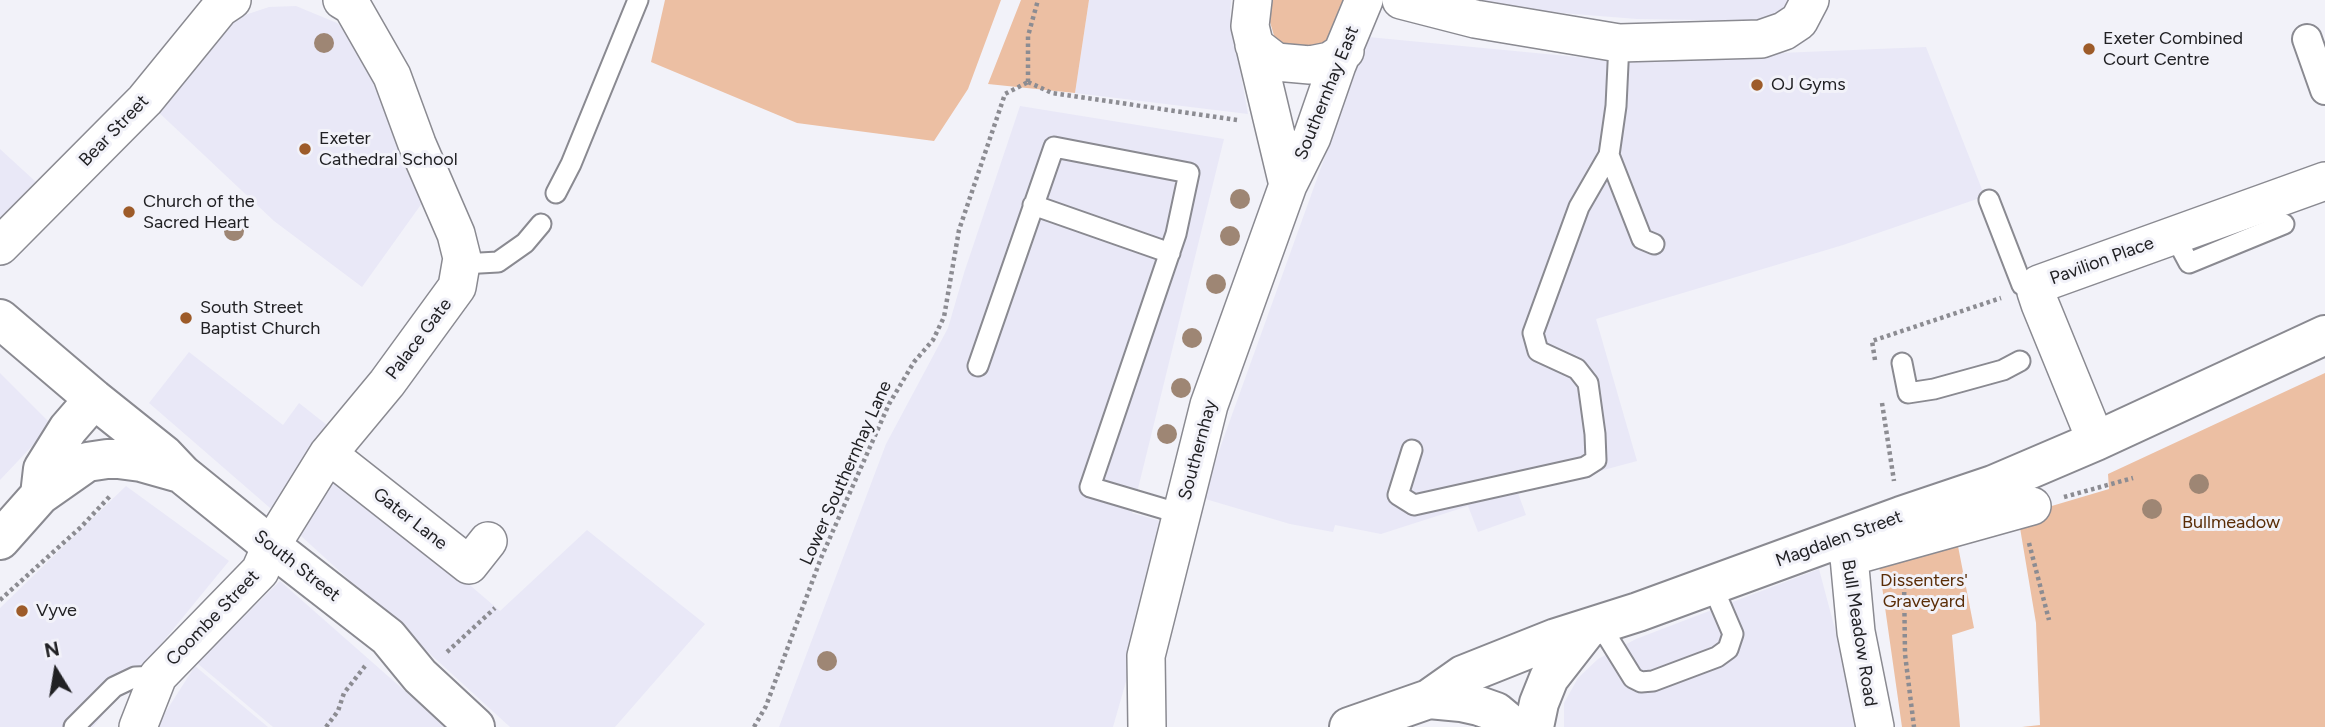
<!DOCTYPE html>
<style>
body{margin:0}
#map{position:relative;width:2325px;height:727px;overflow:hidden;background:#f2f2f9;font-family:Figtree,sans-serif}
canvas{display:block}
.north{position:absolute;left:21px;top:636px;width:70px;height:70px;-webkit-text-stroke:5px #f2f2f9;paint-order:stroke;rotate:349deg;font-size:19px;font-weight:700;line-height:28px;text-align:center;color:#212124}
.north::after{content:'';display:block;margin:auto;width:24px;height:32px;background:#212124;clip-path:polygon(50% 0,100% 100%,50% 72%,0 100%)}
</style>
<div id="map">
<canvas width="2325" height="727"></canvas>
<div class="north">N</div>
</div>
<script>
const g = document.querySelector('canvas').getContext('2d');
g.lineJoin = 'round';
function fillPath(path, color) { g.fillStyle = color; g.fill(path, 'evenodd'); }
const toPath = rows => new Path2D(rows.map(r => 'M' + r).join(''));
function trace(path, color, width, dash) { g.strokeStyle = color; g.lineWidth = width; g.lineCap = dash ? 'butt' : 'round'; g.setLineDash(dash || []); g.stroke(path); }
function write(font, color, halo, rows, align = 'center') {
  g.font = font + ' Figtree,sans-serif'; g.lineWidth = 6; g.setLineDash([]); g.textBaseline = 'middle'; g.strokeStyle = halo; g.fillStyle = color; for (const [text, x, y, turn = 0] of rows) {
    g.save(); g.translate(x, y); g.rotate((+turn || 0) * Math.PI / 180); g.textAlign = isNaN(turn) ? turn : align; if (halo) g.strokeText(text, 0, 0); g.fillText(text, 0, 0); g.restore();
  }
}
fillPath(toPath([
 [1089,0,1231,0,1230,15,1248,114,1075,93],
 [1472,0,1795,0,1767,21,1637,19,1498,8],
 [296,6,337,23,360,44,430,192,362,287,274,221,153,107,239,17,269,7],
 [1368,37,1609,60,1926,47,1983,192,1977,199,1843,245,1596,319,1637,461,1518,493,1526,515,1478,532,1468,506,1381,534,1335,525,1333,532,1290,524,1202,498],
 [1020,106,1224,139,1132,513,1171,524,1113,727,779,727,886,444,948,328,964,273],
 [0,149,48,193,0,243],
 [189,352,283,425,299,403,332,429,349,481,500,611,587,530,705,624,615,727,510,727,277,514,149,403],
 [0,373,52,425,0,480],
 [126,486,229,561,93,727,0,727,0,608],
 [1819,569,1861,727,1564,727,1564,703,1578,678,1598,659,1636,639],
 [280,581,439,721,445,727,273,727,197,663],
 [195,666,268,727,156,727]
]), '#e9e8f7');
fillPath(toPath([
 [665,0,1001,0,968,89,934,141,797,123,651,62],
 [1021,0,1089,0,1075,93,988,84],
 [1266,0,1344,0,1333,35,1312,51,1293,50,1275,39,1265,5],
 [2325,373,2325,727,2022,727,2040,725,2036,623,2018,516,2109,489,2108,474],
 [1956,536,1974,628,1952,635,1960,727,1902,727,1878,558]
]), '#ecbfa3');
const service = toPath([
 [1609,155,1642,239,1654,244],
 [556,193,571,164,638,0],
 [1989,200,2022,285,2036,292],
 [1033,205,1170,253],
 [2174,235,2189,263,2284,224],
 [462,264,498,262,525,243,541,224],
 [1902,363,1908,393,1934,389,2003,370,2020,361],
 [978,366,1054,147,1189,173,1176,234,1090,487,1181,514],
 [1412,450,1398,495,1414,505,1585,467,1596,460,1595,434,1588,383,1577,369,1538,351,1533,333,1579,207,1609,155,1616,106,1619,43],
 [1599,623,1633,678,1641,682,1653,681,1717,657,1728,649,1733,634,1712,585],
 [74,727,114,687,135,677,158,676]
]);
const pedestrian = toPath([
 [2307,39,2325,90]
]);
const minor = toPath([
 [1253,0,1250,26,1288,185],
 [1401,0,1475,19,1619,43,1761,39,1784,31,1799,21,1810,0],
 [1254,45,1276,62,1310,65,1330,61,1345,51],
 [0,246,145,100,220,8,232,0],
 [2096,441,2040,304,2036,292,2039,284,2325,181],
 [328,454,469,565,488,541],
 [1839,540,1849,557,1856,632,1875,727],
 [1849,557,2032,506],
 [138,727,158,676,260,571,271,546,328,454,387,383,457,287,462,258,456,234,417,144,392,76,352,6,342,0],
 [1147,727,1146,656,1209,405,1288,185,1312,137,1337,65,1364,0]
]);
const tertiary = toPath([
 [0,319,94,399,164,455,182,474,271,546,388,637,420,676,475,727],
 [40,495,43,469,68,429,94,399],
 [0,540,40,495,87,462,107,459,118,459,141,462,180,473]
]);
const secondary = toPath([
 [1429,699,1461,702,1479,706,1496,712,1514,727],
 [1349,727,1429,699,1463,675,1556,638,1638,612,1901,516,1993,485,2096,441,2325,335],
 [1534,727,1539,703,1549,678,1588,628]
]);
trace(service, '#8a8a91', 23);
trace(pedestrian, '#8a8a91', 32);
trace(minor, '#8a8a91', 40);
trace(tertiary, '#8a8a91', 42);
trace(secondary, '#8a8a91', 42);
trace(toPath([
 [1028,82,1052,93,1237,120],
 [1028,82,1028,36,1038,0],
 [1875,360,1872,341,2001,298],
 [1882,403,1894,481],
 [2064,497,2133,478],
 [2029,543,2049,620],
 [1904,578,1905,654,1914,727],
 [0,600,81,527,111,495],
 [447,652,495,608],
 [326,727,338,711,344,693,365,666],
 [754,727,766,706,821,558,889,404,914,362,933,340,944,317,959,230,1005,94,1028,82]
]), '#8c8c92', 4.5, [3.5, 3.5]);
trace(service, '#fff', 19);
trace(pedestrian, '#fff', 28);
trace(minor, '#fff', 37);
trace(tertiary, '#fff', 38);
trace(secondary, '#fff', 38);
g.fillStyle = '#9e8674';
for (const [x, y] of [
 [324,43],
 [1240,199],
 [234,231],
 [1230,236],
 [1216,284],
 [1192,338],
 [1181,388],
 [1167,434],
 [2199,484],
 [2152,509],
 [827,661]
]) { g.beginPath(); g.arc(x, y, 10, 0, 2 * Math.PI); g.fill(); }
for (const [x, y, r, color] of [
 [2089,49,7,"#9d5b29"],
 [1757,85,7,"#9d5b29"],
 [305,149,7,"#9d5b29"],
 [129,212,7,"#9d5b29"],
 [186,318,7,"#9d5b29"],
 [22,611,7,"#9d5b29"]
]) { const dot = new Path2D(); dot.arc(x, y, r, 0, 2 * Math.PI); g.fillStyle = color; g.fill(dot); trace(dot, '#f2f2f9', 2.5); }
write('18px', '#212124', '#f2f2f9', [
 ["Exeter Combined",2103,39],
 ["Court Centre",2103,60],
 ["OJ Gyms",1771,85],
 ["Exeter",319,139],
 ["Cathedral School",319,160],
 ["Church of the",143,202],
 ["Sacred Heart",143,223],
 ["South Street",200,308],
 ["Baptist Church",200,329],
 ["Vyve",36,611]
], 'left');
write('18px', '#212124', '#f2f2f9', [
 ["Southernhay East",1327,93,-68],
 ["Bear Street",114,131,-46],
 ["Pavilion Place",2102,261,-20],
 ["Palace Gate",419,339,-53],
 ["Southernhay",1198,450,-75],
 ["Lower Southernhay Lane",846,473,-66],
 ["Gater Lane",410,519,38],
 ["Magdalen Street",1839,539,-20],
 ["South Street",297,566,38],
 ["Coombe Street",213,618,-46],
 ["Bull Meadow Road",1859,633,81]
]);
write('18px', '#5a2d07', '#f2f2f9', [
 ["Bullmeadow",2231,523],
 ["Dissenters'",1924,581],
 ["Graveyard",1924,602]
]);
</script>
